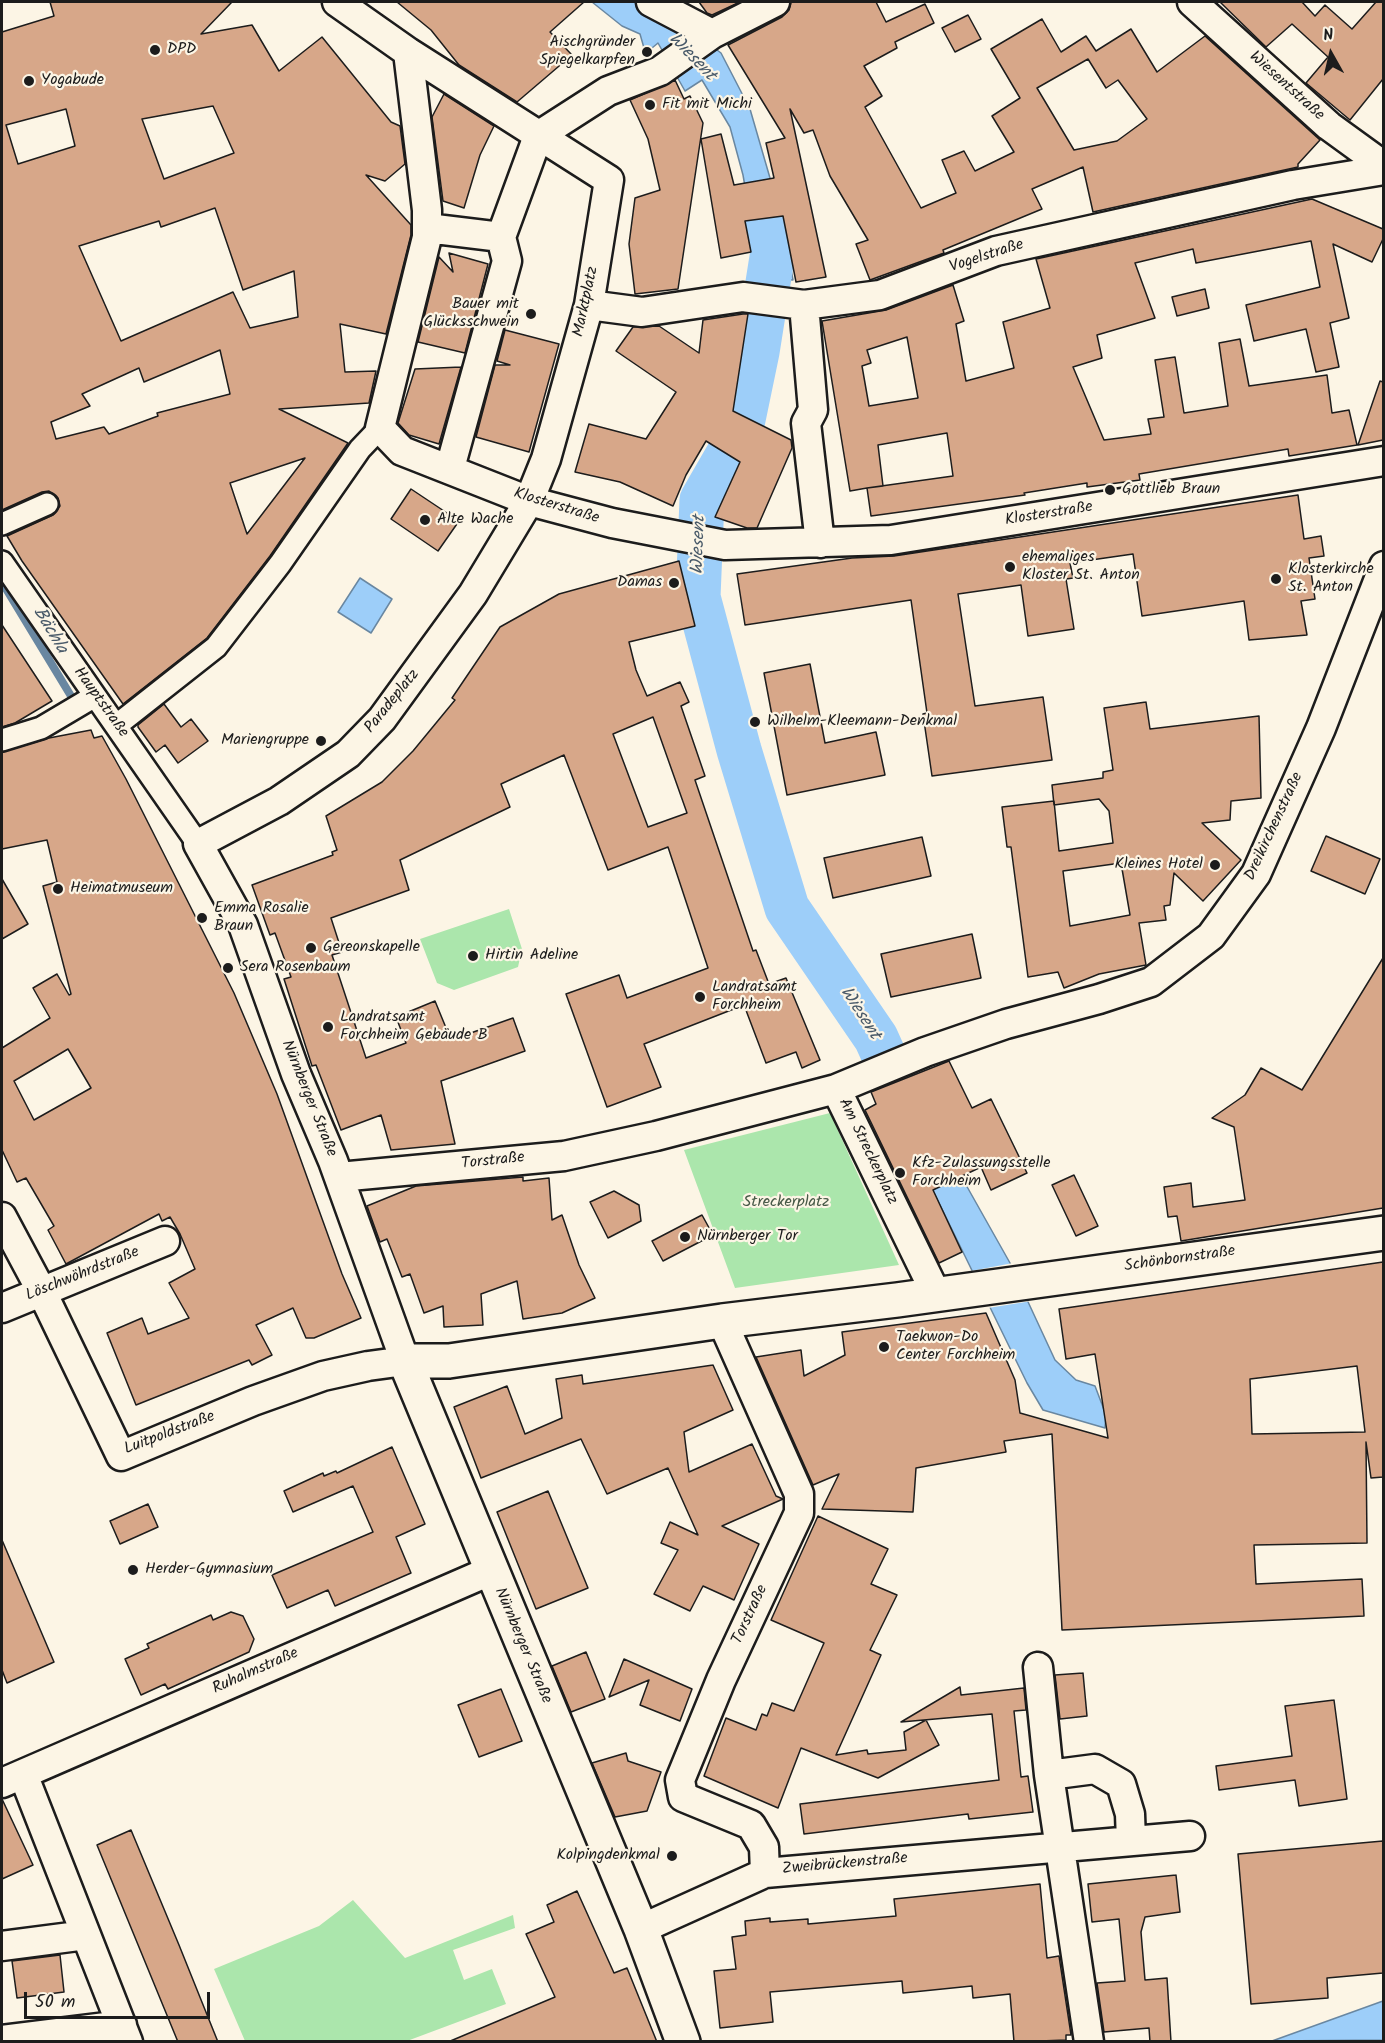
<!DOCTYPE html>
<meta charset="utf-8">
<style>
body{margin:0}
#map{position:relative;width:1385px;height:2043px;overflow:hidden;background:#fcf5e5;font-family:Kalam,sans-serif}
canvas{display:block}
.frame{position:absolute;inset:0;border:3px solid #1c1c1c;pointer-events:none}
.north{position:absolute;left:1301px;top:24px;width:60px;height:60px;-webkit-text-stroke:4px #fcf5e5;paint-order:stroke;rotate:352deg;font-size:16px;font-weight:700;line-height:24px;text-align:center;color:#1c1c1c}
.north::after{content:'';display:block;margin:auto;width:21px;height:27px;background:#1c1c1c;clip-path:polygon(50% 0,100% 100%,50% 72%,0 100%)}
.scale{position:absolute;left:24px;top:1992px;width:186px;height:27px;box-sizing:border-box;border:3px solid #1c1c1c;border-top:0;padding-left:8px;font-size:18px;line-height:21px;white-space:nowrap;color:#1c1c1c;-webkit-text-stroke:4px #fcf5e5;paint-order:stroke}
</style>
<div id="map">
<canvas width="1385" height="2043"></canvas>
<div class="frame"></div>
<div class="north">N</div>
<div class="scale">50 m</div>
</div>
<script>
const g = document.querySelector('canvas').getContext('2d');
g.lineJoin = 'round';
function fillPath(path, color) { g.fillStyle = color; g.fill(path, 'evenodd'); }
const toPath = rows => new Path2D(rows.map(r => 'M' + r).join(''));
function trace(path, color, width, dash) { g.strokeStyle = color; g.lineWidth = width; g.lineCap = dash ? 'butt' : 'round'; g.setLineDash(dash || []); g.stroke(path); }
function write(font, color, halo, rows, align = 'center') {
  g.font = font + ' Kalam,sans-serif'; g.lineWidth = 4.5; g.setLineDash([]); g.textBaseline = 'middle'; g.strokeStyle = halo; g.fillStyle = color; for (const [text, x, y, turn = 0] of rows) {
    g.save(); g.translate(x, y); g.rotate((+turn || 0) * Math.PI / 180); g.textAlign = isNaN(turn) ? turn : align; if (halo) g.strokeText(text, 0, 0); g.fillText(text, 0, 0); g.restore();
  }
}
fillPath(toPath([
 [509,909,522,949,518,967,454,990,437,983,420,939],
 [830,1113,899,1265,735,1288,684,1150],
 [353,1900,405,1958,513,1915,515,1928,453,1950,464,1980,492,1969,506,2004,407,2041,245,2041,214,1969,319,1926]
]), '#abe6ac');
const water = toPath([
 [592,2,639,2,688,28,721,53,750,109,781,216,793,280,752,277,751,255,756,251,743,175,730,127,702,80,685,91,658,43,652,48,644,48,640,34,622,26,592,2],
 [360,578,392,599,371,633,338,612,360,578],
 [917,1158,961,1176,1010,1263,1055,1360,1076,1380,1095,1386,1106,1415,1105,1428,1043,1410,1027,1383,917,1158],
 [1383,2001,1383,2040,1272,2041,1383,2001]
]);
fillPath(water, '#9dcef9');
trace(water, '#6987a1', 1.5);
fillPath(toPath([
 [1013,1263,1032,1301,988,1308,971,1271]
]), '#fcf5e5');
trace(toPath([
 [2,582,71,696]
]), '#6987a1', 8);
trace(toPath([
 [765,217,773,251,757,352,740,434,702,500,698,597,739,750,787,908,876,1038,895,1080]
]), '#9dcef9', 45);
const building = toPath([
 [50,2,232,2,201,34,252,25,279,71,322,37,391,122,400,126,405,164,385,181,366,175,411,225,411,235,386,334,340,324,345,372,376,371,369,403,279,409,348,443,270,556,207,638,123,704,22,561,7,536,53,515,60,506,58,498,49,491,42,492,2,510,2,32,54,16,50,2],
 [213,106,234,153,164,179,142,119,213,106],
 [66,109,75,146,18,164,6,125,66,109],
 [215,208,243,290,294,271,298,317,250,328,233,292,121,341,79,246,159,221,161,227,215,208],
 [220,350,230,394,157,413,158,416,109,434,104,427,56,439,51,422,90,406,82,394,139,368,144,382,220,350],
 [305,458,247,534,230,483,305,458],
 [397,2,584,2,550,32,572,55,517,102,459,65,431,30,397,2],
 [699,2,740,2,712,15,707,13,699,2],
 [791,2,876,2,886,22,925,4,934,23,895,42,897,48,864,66,882,96,865,107,921,208,956,193,942,160,964,151,975,171,1014,152,992,116,1020,98,991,49,1042,19,1061,52,1086,36,1096,51,1131,29,1157,72,1205,36,1320,140,1298,164,1298,167,1093,212,1083,167,1032,189,1042,209,943,250,944,253,870,280,856,244,868,240,830,176,813,130,804,133,790,109,826,277,796,282,783,216,745,221,751,252,721,258,701,139,721,134,734,185,774,178,766,143,785,138,728,45,782,17,789,10,791,2],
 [1088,59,1106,88,1118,80,1147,119,1117,141,1074,150,1037,88,1088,59],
 [1220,2,1302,2,1315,16,1325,5,1352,29,1376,2,1383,2,1383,79,1350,120,1306,83,1328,57,1292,24,1266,47,1220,2],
 [968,15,981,39,955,52,942,28,968,15],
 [675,80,684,99,690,96,703,123,678,289,635,294,629,244,635,198,660,190,648,139,630,100,675,80],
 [444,94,494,126,480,155,464,208,443,201,432,117,444,94],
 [1312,199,1383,229,1383,239,1372,262,1333,244,1349,318,1330,323,1339,367,1316,372,1306,329,1254,341,1246,305,1320,287,1311,241,1196,263,1193,249,1135,263,1155,318,1097,335,1102,358,1073,367,1104,440,1151,434,1148,419,1164,417,1155,360,1175,357,1184,413,1228,406,1219,343,1240,339,1249,386,1327,375,1332,413,1349,410,1357,445,1289,456,1288,449,1139,474,1140,480,1087,487,1087,483,1024,493,1025,495,871,516,867,488,850,491,822,321,886,310,953,285,964,321,956,324,966,381,1014,368,1003,322,1050,308,1036,259,1312,199],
 [907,337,918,398,869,406,862,366,871,363,867,350,907,337],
 [947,433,953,476,867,488,883,486,878,445,947,433],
 [449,253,488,264,465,353,418,342,439,257,453,272,449,253],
 [1205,289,1209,308,1177,316,1172,297,1205,289],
 [743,314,748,314,733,411,791,440,792,448,757,528,747,528,715,517,740,462,706,441,686,475,673,506,620,482,575,472,589,424,646,439,676,392,616,351,633,327,659,326,699,353,703,320,743,314],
 [505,330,559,344,529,452,476,437,495,365,510,365,497,361,505,330],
 [461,367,439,444,409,435,398,423,415,369,461,367],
 [1380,381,1383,382,1383,440,1358,445,1380,381],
 [411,489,459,521,438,551,391,519,411,489],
 [1298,495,1304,539,1321,536,1324,556,1309,558,1315,599,1301,601,1307,635,1249,640,1244,601,1142,616,1133,554,1070,563,1073,578,1066,579,1074,629,1028,636,1021,585,958,594,975,706,1043,697,1052,760,932,776,923,714,927,713,911,600,745,625,737,574,852,558,894,556,1298,495],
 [679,561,695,626,629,642,636,670,647,696,680,682,689,702,681,706,705,776,695,780,753,951,756,950,769,984,786,978,820,1060,802,1068,796,1052,766,1063,744,1005,644,1044,661,1087,607,1107,566,994,619,975,627,998,708,968,668,847,608,870,564,755,501,784,510,807,400,860,409,890,331,918,342,952,332,955,366,1058,406,1043,396,1017,435,1001,451,1040,513,1018,525,1051,441,1081,455,1144,391,1150,381,1115,341,1130,316,1065,312,1066,284,979,291,977,275,933,270,935,252,885,333,855,332,852,337,850,326,816,382,782,413,751,455,700,452,698,500,627,559,594,679,561],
 [653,717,687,813,648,827,613,734,653,717],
 [2,625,52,701,15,723,2,727,2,625],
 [810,664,825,743,876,732,885,775,787,795,764,673,810,664],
 [1146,702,1150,729,1259,716,1261,798,1231,801,1230,820,1202,823,1241,860,1203,901,1174,873,1170,905,1164,906,1166,920,1139,923,1146,965,1099,974,1064,988,1058,972,1028,977,1011,847,1007,847,1002,807,1054,801,1059,851,1113,843,1109,811,1099,799,1054,805,1052,785,1103,778,1103,772,1113,770,1104,708,1146,702],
 [1121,863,1130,915,1070,926,1063,871,1121,863],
 [164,704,181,727,191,719,208,741,178,763,165,745,156,752,138,727,138,725,164,704],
 [91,730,94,738,102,736,126,779,234,993,277,1094,342,1274,361,1318,314,1338,306,1338,293,1308,256,1325,272,1355,252,1365,249,1360,136,1405,107,1333,142,1318,148,1334,189,1318,169,1283,195,1269,180,1234,170,1217,162,1221,159,1214,66,1264,48,1230,54,1226,26,1178,17,1182,2,1150,2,1048,50,1018,33,988,57,974,69,995,71,994,43,886,57,882,47,840,2,849,2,752,49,738,91,730],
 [68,1049,91,1088,34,1120,14,1081,68,1049],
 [1326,836,1380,859,1365,894,1311,871,1326,836],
 [922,837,931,876,833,898,824,858,922,837],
 [2,879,28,924,2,939,2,879],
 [972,934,981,978,891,997,881,954,972,934],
 [1383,958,1383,1208,1181,1241,1177,1216,1168,1217,1164,1187,1191,1183,1193,1207,1245,1200,1234,1127,1212,1118,1245,1095,1261,1068,1302,1090,1383,958],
 [949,1061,972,1108,991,1099,1027,1173,991,1190,981,1167,933,1190,962,1252,939,1263,865,1110,876,1104,871,1092,949,1061],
 [1074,1175,1098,1226,1076,1236,1052,1185,1074,1175],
 [523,1177,523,1181,549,1178,552,1220,562,1215,579,1265,595,1298,562,1313,523,1319,517,1281,481,1294,483,1325,444,1327,443,1306,424,1313,410,1274,402,1277,387,1239,380,1242,367,1206,416,1186,523,1177],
 [614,1191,639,1205,641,1221,608,1238,590,1202,614,1191],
 [702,1215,713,1235,663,1261,652,1241,702,1215],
 [1383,1262,1383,1477,1371,1478,1366,1442,1367,1543,1254,1545,1256,1584,1362,1579,1364,1616,1062,1630,1052,1434,1004,1441,1006,1452,916,1468,913,1512,822,1509,839,1474,813,1485,756,1357,801,1350,804,1376,845,1355,842,1332,986,1313,1015,1380,1020,1413,1108,1438,1095,1354,1066,1359,1059,1309,1383,1262],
 [1357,1366,1365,1432,1252,1434,1250,1379,1357,1366],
 [713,1365,733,1410,684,1432,689,1472,752,1444,776,1496,783,1499,722,1526,759,1544,734,1600,703,1586,690,1611,654,1594,678,1550,661,1543,670,1522,698,1535,668,1468,607,1494,581,1439,481,1478,454,1407,507,1386,525,1434,562,1418,556,1379,582,1375,583,1384,713,1365],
 [392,1447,425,1524,396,1537,411,1573,335,1606,328,1590,287,1608,272,1575,373,1532,353,1486,293,1512,284,1491,323,1473,324,1476,336,1471,337,1473,392,1447],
 [548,1491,588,1588,536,1609,497,1512,548,1491],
 [148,1504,158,1527,120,1544,110,1521,148,1504],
 [818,1516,888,1549,871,1584,897,1595,870,1650,881,1655,836,1755,867,1750,868,1754,906,1750,904,1732,926,1720,939,1745,878,1778,801,1748,778,1808,704,1776,726,1718,756,1730,762,1714,767,1716,772,1703,794,1711,824,1643,771,1620,818,1516],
 [2,1540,54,1662,7,1683,2,1670,2,1540],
 [231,1612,243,1616,254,1639,249,1652,168,1689,165,1684,141,1695,125,1659,149,1648,147,1644,211,1615,213,1620,231,1612],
 [586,1652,605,1699,571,1712,552,1666,586,1652],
 [624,1659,692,1689,680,1721,640,1705,649,1680,609,1697,624,1659],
 [1083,1673,1087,1716,1060,1719,1055,1675,1083,1673],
 [960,1687,961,1695,1024,1688,1026,1710,1014,1711,1021,1777,1028,1776,1033,1812,969,1819,968,1814,804,1834,800,1804,999,1780,992,1714,901,1722,960,1687],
 [501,1689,522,1741,479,1757,458,1705,501,1689],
 [1334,1700,1347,1799,1299,1806,1295,1780,1219,1790,1216,1766,1292,1756,1285,1706,1334,1700],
 [626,1753,628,1761,661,1772,647,1811,615,1817,592,1763,626,1753],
 [2,1799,33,1865,2,1879,2,1799],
 [131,1830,179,1945,218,2042,178,2042,97,1845,131,1830],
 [1383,1841,1383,1973,1327,1978,1328,1998,1251,2004,1238,1854,1383,1841],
 [1176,1875,1180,1912,1145,1917,1141,1932,1145,1980,1167,1978,1171,2042,1150,2042,1149,2028,1104,2032,1097,1983,1125,1981,1119,1919,1092,1922,1088,1884,1176,1875],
 [1040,1884,1047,1958,1059,1956,1071,2035,1066,2035,1066,2040,1014,2042,1010,1994,973,1998,972,1986,903,1993,902,1981,770,1992,773,2022,720,2028,714,1971,736,1969,732,1937,746,1935,745,1921,770,1918,770,1922,808,1919,808,1924,896,1916,894,1899,1040,1884],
 [577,1891,614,1973,627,1968,657,2042,448,2042,555,1997,526,1934,554,1922,547,1905,577,1891],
 [60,1955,64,1992,17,1998,12,1961,60,1955]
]);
fillPath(building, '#d7a789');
trace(building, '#1c1c1c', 1.5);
const pedestrian = toPath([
 [2,524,47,504],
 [2,562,198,844],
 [117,725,216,647,280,564,360,449,380,428],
 [2,740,41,728,95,696]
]);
const minor = toPath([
 [651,2,712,34],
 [1192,2,1329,126,1384,166],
 [408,52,427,210,427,237,380,428,402,451,529,501,612,523,725,545,891,540,1384,461],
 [427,228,501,237],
 [589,305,642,312,743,297,804,305,880,295,996,251,1293,185,1384,170],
 [804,305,813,410,806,423,820,543],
 [450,468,507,261,501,237,538,136,608,91,660,71,712,34,775,2],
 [836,1089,936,1294],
 [339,1177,564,1156,656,1136,836,1089,925,1052,1006,1024,1099,999,1151,982,1211,936,1256,874,1321,728,1384,566],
 [2,1217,42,1292,121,1456,253,1401,323,1376,368,1366,405,1361,333,1161,296,1074,243,925,198,844,279,801,348,754,382,719,473,594,529,501,546,459,589,305,609,180,408,52,337,2],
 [2,1308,165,1241],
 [722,1321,799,1494,799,1513,721,1680,680,1780,683,1797,751,1825,764,1847,765,1873],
 [1038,1667,1049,1775,1089,2042],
 [23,1774,128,2042],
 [1049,1775,1095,1769,1121,1784,1130,1814,1131,1841],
 [2,1783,490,1571],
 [641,1929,765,1873,1190,1836],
 [2,1946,86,1935],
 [2,2040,122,2025]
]);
const tertiary = toPath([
 [683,2042,641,1929,405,1361,449,1361,722,1321,897,1300,1384,1233]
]);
trace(pedestrian, '#1c1c1c', 26);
trace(minor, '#1c1c1c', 33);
trace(tertiary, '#1c1c1c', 38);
trace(pedestrian, '#fcf5e5', 21);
trace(minor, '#fcf5e5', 28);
trace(tertiary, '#fcf5e5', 33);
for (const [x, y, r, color] of [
 [155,50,6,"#1c1c1c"],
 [647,52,6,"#1c1c1c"],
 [29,81,6,"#1c1c1c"],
 [650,105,6,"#1c1c1c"],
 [531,314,6,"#1c1c1c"],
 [1110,490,6,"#1c1c1c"],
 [425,520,6,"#1c1c1c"],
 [1010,567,6,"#1c1c1c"],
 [1276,579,6,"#1c1c1c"],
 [674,583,6,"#1c1c1c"],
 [755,722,6,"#1c1c1c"],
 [321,741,6,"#1c1c1c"],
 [1215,865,6,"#1c1c1c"],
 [58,889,6,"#1c1c1c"],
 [202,918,6,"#1c1c1c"],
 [311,948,6,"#1c1c1c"],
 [473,956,6,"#1c1c1c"],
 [228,968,6,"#1c1c1c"],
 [700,997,6,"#1c1c1c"],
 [328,1027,6,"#1c1c1c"],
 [900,1173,6,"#1c1c1c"],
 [685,1237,6,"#1c1c1c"],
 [884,1347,6,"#1c1c1c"],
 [133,1570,6,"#1c1c1c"],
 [672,1856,6,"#1c1c1c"]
]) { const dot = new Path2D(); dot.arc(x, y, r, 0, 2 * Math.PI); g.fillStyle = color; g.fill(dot); trace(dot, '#fcf5e5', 2); }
write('16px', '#1c1c1c', '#fcf5e5', [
 ["Aischgründer",635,43,"right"],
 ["Spiegelkarpfen",635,61,"right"],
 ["DPD",167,50],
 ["Yogabude",41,81],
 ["Fit mit Michi",662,105],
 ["Bauer mit",519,305,"right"],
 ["Glücksschwein",519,323,"right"],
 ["Gottlieb Braun",1122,490],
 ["Alte Wache",437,520],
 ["ehemaliges",1022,558],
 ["Kloster St. Anton",1022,576],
 ["Klosterkirche",1288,570],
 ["St. Anton",1288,588],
 ["Damas",662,583,"right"],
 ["Wilhelm-Kleemann-Denkmal",767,722],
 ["Mariengruppe",309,741,"right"],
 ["Kleines Hotel",1203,865,"right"],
 ["Heimatmuseum",70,889],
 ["Emma Rosalie",214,909],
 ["Braun",214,927],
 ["Gereonskapelle",323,948],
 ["Hirtin Adeline",485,956],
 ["Sera Rosenbaum",240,968],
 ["Landratsamt",712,988],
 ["Forchheim",712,1006],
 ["Landratsamt",340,1018],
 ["Forchheim Gebäude B",340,1036],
 ["Kfz-Zulassungsstelle",912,1164],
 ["Forchheim",912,1182],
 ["Nürnberger Tor",697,1237],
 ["Taekwon-Do",896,1338],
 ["Center Forchheim",896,1356],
 ["Herder-Gymnasium",145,1570],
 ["Kolpingdenkmal",660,1856,"right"]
], 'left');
write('16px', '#1c1c1c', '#fcf5e5', [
 ["Wiesentstraße",1286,87,42],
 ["Vogelstraße",987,257,-18],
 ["Marktplatz",587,302,-78],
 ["Klosterstraße",556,507,17],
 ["Klosterstraße",1049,515,-9],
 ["Paradeplatz",393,702,-51],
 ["Hauptstraße",100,703,54],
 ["Dreikirchenstraße",1275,827,-65],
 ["Nürnberger Straße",308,1099,68],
 ["Am Streckerplatz",867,1152,64],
 ["Torstraße",493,1162,-6],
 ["Schönbornstraße",1180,1260,-8],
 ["Löschwöhrdstraße",83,1275,-22],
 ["Luitpoldstraße",170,1434,-21],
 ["Torstraße",751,1615,-65],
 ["Nürnberger Straße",522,1646,67],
 ["Ruhalmstraße",256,1672,-24],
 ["Zweibrückenstraße",845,1865,-5]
]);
write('16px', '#475947', '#fcf5e5', [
 ["Streckerplatz",786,1203]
]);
write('italic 18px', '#495a69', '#fcf5e5', [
 ["Wiesent",691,58,46],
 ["Wiesent",700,545,-88],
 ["Bächla",49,631,59],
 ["Wiesent",859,1014,57]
]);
</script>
